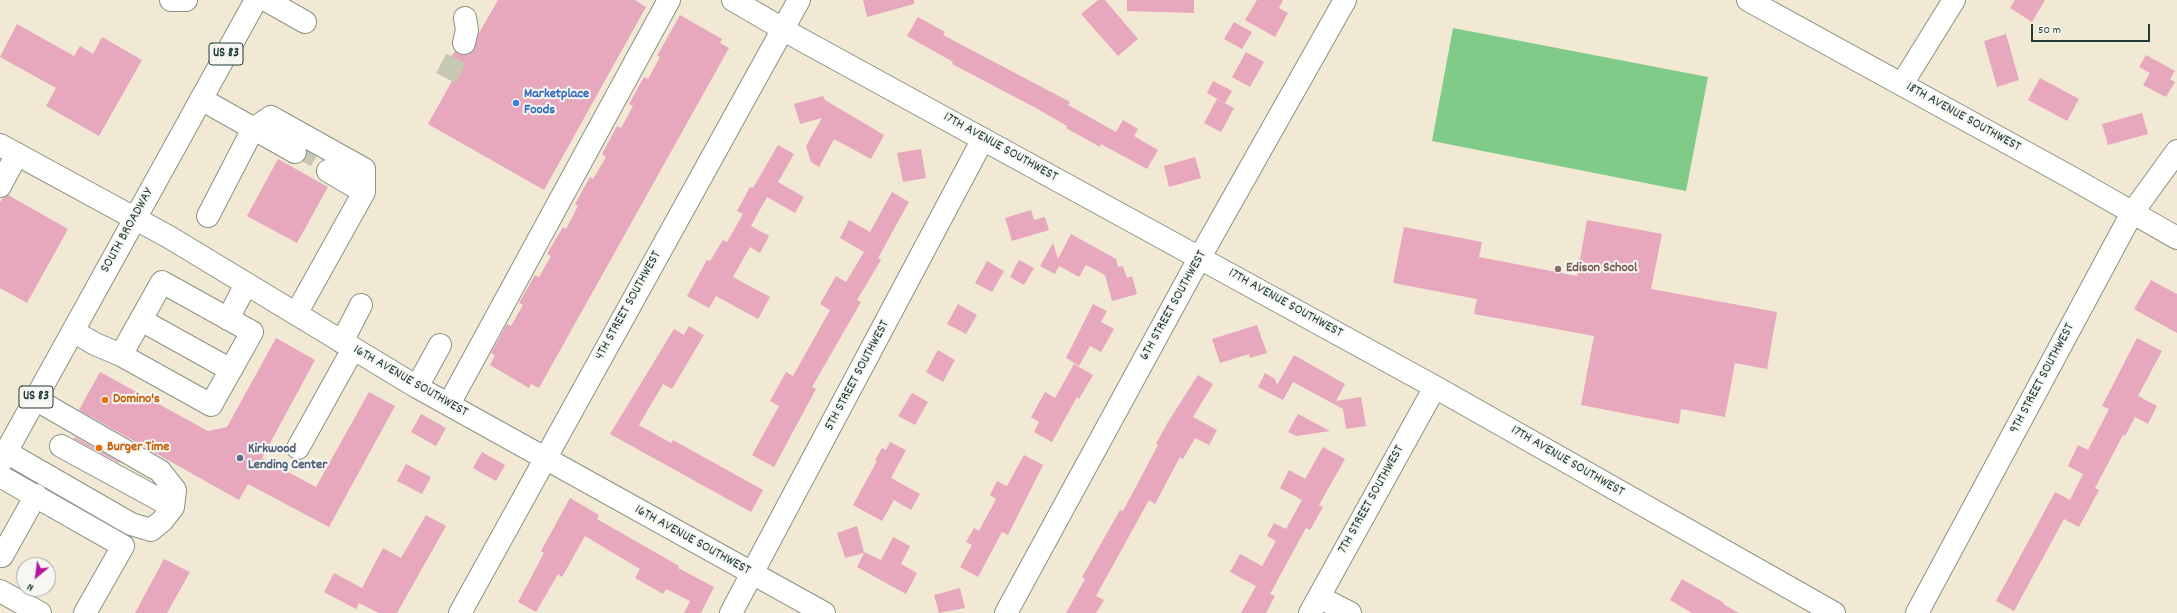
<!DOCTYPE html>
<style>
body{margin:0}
#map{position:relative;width:2177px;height:613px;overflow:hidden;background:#f1e9d4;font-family:Dekko,sans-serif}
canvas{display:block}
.north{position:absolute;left:16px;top:557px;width:40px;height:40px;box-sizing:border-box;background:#f6f6f2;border:1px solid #a0aca6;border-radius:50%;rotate:209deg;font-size:11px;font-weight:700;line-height:16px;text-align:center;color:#1f3d34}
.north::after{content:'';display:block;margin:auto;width:14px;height:18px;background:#b5179e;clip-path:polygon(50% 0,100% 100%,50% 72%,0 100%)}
.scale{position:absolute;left:2031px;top:24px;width:119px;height:18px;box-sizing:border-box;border:2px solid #1f3d34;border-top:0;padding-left:5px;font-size:12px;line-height:14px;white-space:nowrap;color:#1f3d34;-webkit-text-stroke:3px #f6f6f2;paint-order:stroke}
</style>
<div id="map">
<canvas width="2177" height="613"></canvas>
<div class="north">N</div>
<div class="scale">50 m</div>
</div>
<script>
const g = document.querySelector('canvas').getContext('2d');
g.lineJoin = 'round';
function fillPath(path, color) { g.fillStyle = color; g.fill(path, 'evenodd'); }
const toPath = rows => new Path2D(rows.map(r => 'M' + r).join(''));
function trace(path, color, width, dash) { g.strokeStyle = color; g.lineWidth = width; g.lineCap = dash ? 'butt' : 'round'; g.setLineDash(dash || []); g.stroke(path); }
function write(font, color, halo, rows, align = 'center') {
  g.font = font + ' Dekko,sans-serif'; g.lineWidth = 4; g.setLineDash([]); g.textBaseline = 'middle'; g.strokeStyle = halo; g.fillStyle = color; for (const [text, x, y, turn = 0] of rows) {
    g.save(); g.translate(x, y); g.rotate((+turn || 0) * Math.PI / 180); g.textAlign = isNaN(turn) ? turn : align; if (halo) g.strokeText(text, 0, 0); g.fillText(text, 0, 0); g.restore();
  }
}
fillPath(toPath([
 [1453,28,1708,77,1686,191,1432,141]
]), '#81cb88');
fillPath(toPath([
 [498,0,635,0,646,7,544,190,428,124,452,81,441,75,450,58,455,51,462,55,468,55,473,51,479,33],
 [863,0,914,0,914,4,867,17],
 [1098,0,1105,0,1138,39,1118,56,1081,14],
 [1127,0,1194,0,1194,13,1127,11],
 [1257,0,1283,0,1279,8,1288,13,1275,37,1245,20],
 [2015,0,2045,0,2032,22,2010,8],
 [680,15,722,39,720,43,729,48,539,388,531,384,529,388,490,365,495,355,491,353,507,324,511,326,523,305,519,303,535,275,539,277,551,256,547,254,563,227,566,229,578,206,575,204,590,177,593,179,606,157,602,154,617,126,621,128,633,106,629,104,644,77,648,79,660,57,657,56],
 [918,17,945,32,943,35,1070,102,1068,105,1116,132,1123,120,1138,129,1134,136,1158,150,1147,169,1101,144,1100,147,1066,128,1067,126,1034,107,952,64,953,62,907,36],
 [1234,22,1252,32,1242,49,1224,39],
 [17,24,74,56,80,46,93,54,102,37,142,60,99,136,46,106,56,88,0,57],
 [2006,34,2019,80,1997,87,1984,41],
 [1246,52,1264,62,1250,87,1232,77],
 [2146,55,2175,71,2170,79,2175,82,2166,97,2143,85,2150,73,2139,67],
 [2040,78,2079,99,2067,121,2028,100],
 [1213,81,1232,91,1225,103,1207,93],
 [823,96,825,100,884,135,871,159,834,139,819,167,811,162,806,146,822,118,800,124,794,104],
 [1217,99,1234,108,1221,132,1204,123],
 [2142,113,2148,134,2108,145,2102,124],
 [778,145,794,154,778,182,804,197,795,213,767,197,751,226,769,236,760,253,750,247,733,277,770,297,758,319,716,296,709,308,687,296,707,260,710,261,723,240,727,242,743,214,737,211,750,187,753,188],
 [921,149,926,178,903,182,897,153],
 [1195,157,1201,178,1169,187,1164,166],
 [278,159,328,187,297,243,247,216],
 [892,192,909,202,878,258,881,260,857,300,861,302,812,387,816,389,774,467,752,455,779,406,770,401,786,372,793,376,830,310,820,304,836,276,846,282,864,252,840,238,849,220,870,232],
 [8,195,68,229,27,303,0,288,0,202,3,198],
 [1031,210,1034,220,1045,217,1049,230,1012,241,1005,218],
 [1587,220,1662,234,1651,289,1777,312,1767,369,1735,363,1725,417,1681,409,1679,424,1581,405,1594,336,1474,314,1477,299,1393,283,1404,227,1482,242,1479,257,1577,276],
 [1071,234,1116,259,1118,267,1123,266,1127,278,1132,276,1137,294,1112,301,1105,275,1086,265,1079,277,1059,266,1055,274,1040,266,1053,243,1058,259],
 [1019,260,1034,268,1024,285,1010,277],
 [987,261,1004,271,992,292,975,283],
 [2151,280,2177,294,2177,333,2134,309],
 [958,304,977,315,966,334,947,324],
 [1093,304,1107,311,1101,322,1114,329,1101,352,1090,346,1079,366,1066,358],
 [1257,325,1267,353,1250,358,1249,354,1220,363,1212,339],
 [689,326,704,335,672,389,663,384,639,425,671,443,673,440,763,490,751,512,610,434,674,329,684,335],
 [276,338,315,360,262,458,316,487,369,392,395,406,329,527,248,484,239,500,79,410,100,372,208,431,227,427],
 [2137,338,2162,351,2138,396,2157,406,2148,424,2135,417,2125,436,2123,435,2095,488,2099,490,2079,527,2064,519,2014,611,1996,601,2055,492,2070,500,2083,474,2068,466,2078,445,2088,450,2109,409,2102,406],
 [938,350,955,360,943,382,926,372],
 [1294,355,1345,384,1336,401,1361,397,1366,426,1346,429,1343,409,1293,382,1283,400,1258,387,1265,373,1275,379,1277,385],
 [1074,364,1093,375,1079,399,1077,397,1052,442,1034,432,1039,422,1031,417,1045,392,1055,398],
 [1198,375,1213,384,1193,417,1217,430,1209,445,1195,438,1183,459,1180,457,1155,504,1149,500,1096,596,1104,600,1096,613,1066,613,1085,579,1082,577,1120,510,1123,511,1158,445,1156,444,1168,422],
 [912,393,928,402,915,425,898,416],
 [421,414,446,428,436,446,411,432],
 [1298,414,1330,431,1296,436,1288,432],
 [75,437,120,462,119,463,74,439],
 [890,442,906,450,891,478,920,494,911,510,894,500,882,521,853,505,877,461,875,460,882,448,886,450],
 [1323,447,1345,459,1319,505,1323,507,1310,530,1306,528,1270,594,1275,596,1266,613,1241,613,1256,586,1230,572,1240,554,1262,566,1276,541,1267,536,1274,523,1286,529,1302,500,1280,488,1289,470,1305,479],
 [482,452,505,465,496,481,473,468],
 [1024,455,1043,465,1008,535,1002,532,978,577,960,567,972,545,966,542,974,528,979,531,996,499,990,495,997,481,1007,486],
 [406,464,431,477,422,494,397,481],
 [570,498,599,515,597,519,679,566,678,568,714,587,701,613,684,613,690,601,666,589,663,594,635,578,640,569,585,536,562,577,558,574,536,612,518,602,544,553,541,551],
 [426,515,446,526,397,613,379,613,359,603,356,609,324,592,334,573,362,588,383,548,401,558],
 [857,526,864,552,881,560,893,537,910,546,901,564,917,573,906,594,857,567,864,553,845,558,837,533],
 [164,559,190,572,167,613,135,613],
 [1682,579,1724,603,1723,604,1739,613,1692,613,1670,600],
 [960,588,965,608,939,613,934,595]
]), '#e7a7bd');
trace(toPath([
 [446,78,464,43],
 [297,146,331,165]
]), '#c7c7b4', 22, [22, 11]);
const minor = toPath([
 [171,0,186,0],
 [266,0,305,22],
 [733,0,800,39,1435,387,1834,613],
 [1748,0,2072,178,2177,238],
 [464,43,467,30,465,18],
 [1902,84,1954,0],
 [201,99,295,152],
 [0,145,169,237,417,387,824,613],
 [328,171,364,192],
 [0,186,17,154],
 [208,216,253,129,271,117,364,169,364,192,296,314],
 [228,319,246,284],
 [141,320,231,370],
 [73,331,95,344,121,355,211,405,252,332,162,282,121,355],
 [342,342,361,305],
 [417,387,440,345],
 [449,404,669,0],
 [61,446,173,507],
 [298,448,353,349],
 [6,452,131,524,151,530,162,521,173,507,175,490,160,471,35,399],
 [0,476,123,546,85,613],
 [0,555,2,556,36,495],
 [0,591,40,613],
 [1319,597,1350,613],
 [460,613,799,0],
 [731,613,983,139],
 [1006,613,1200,257,1345,0],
 [1310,613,1435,387],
 [1917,613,2132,213,2177,151]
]);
const major = toPath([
 [0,463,256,0]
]);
trace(minor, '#889384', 24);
trace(major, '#889384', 24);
trace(minor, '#fff', 22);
trace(major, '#fff', 22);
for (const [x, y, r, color] of [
 [516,103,4,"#3f7fe0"],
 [1558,269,4,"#8d6e63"],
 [105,400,4,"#e8710a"],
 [99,448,4,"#e8710a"],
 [240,458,4,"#5c6f8a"]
]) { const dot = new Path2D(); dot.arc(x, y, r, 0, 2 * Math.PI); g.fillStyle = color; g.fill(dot); trace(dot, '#f6f6f2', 1.5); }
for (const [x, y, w] of [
 [226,54,34],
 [36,397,34]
]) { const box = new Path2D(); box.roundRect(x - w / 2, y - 11, w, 22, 3); g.fillStyle = '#f6f6f2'; g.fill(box); trace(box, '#1f3d34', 1); }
write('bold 13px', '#1f3d34', null, [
 ["US 83",226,54],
 ["US 83",36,397]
]);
write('bold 14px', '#366cbe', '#f6f6f2', [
 ["Marketplace",524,95],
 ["Foods",524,111]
], 'left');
write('14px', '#1f3d34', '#f6f6f2', [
 ["18TH AVENUE SOUTHWEST",1963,118,29],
 ["17TH AVENUE SOUTHWEST",1000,148,29],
 ["SOUTH BROADWAY",128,231,-61],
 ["17TH AVENUE SOUTHWEST",1285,304,29],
 ["4TH STREET SOUTHWEST",629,306,-61],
 ["6TH STREET SOUTHWEST",1174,306,-61],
 ["5TH STREET SOUTHWEST",858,376,-62],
 ["9TH STREET SOUTHWEST",2043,379,-62],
 ["16TH AVENUE SOUTHWEST",410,382,30],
 ["17TH AVENUE SOUTHWEST",1567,462,30],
 ["7TH STREET SOUTHWEST",1372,500,-61],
 ["16TH AVENUE SOUTHWEST",692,541,29]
]);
write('bold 14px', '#785e54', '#f6f6f2', [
 ["Edison School",1566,269]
], 'left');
write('bold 14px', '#c56008', '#f6f6f2', [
 ["Domino's",113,400],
 ["Burger Time",107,448]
], 'left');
write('bold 14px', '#4e5e75', '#f6f6f2', [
 ["Kirkwood",248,450],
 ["Lending Center",248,466]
], 'left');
</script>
